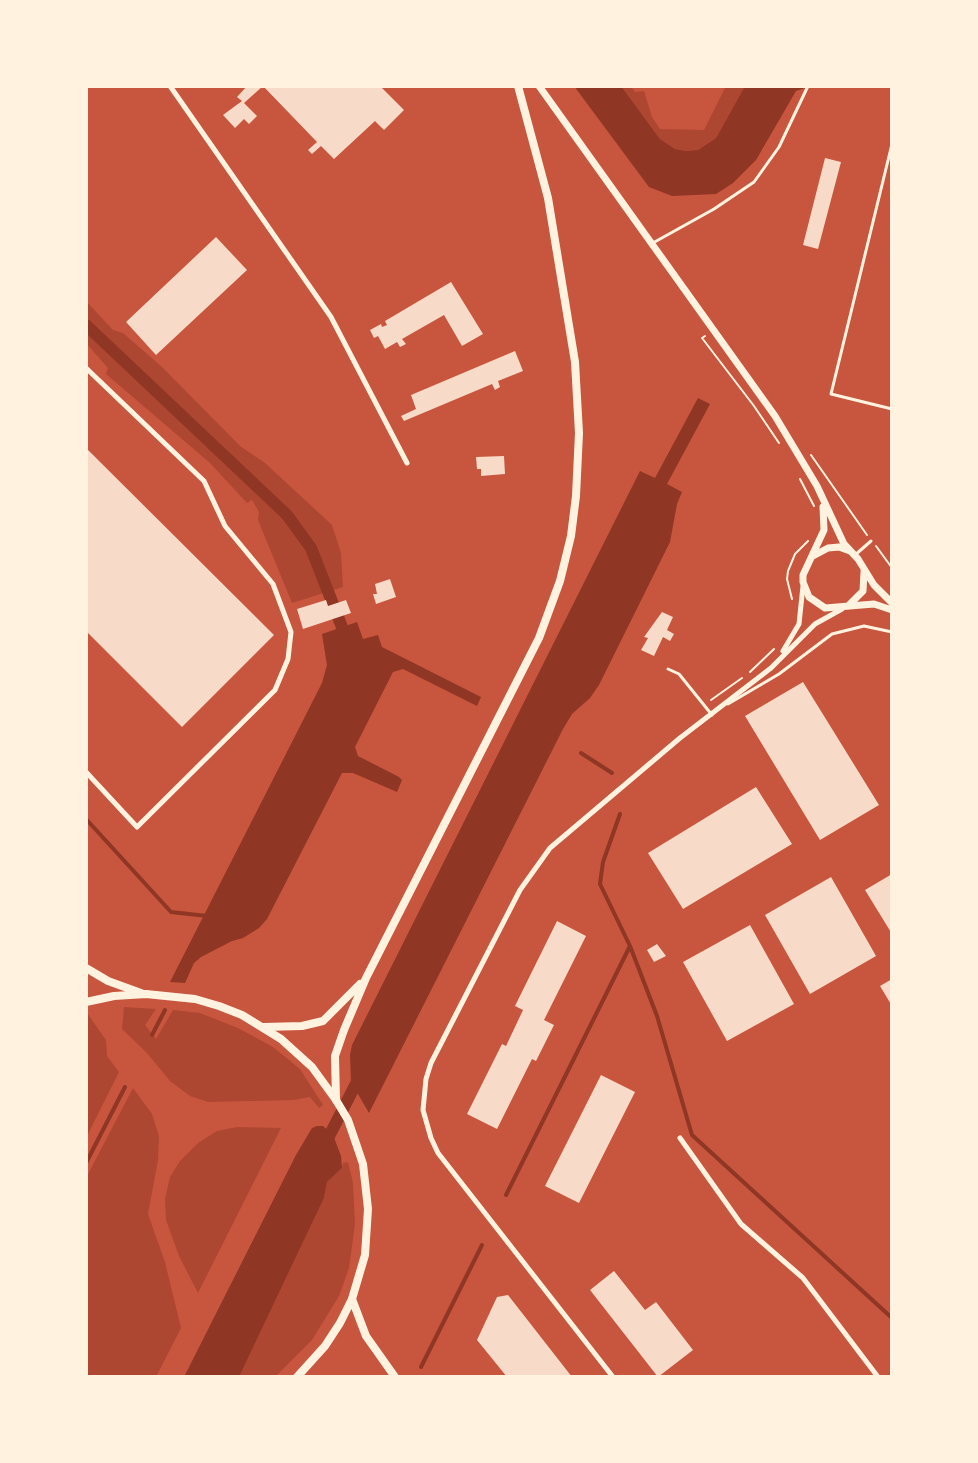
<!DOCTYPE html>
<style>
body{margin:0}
#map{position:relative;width:978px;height:1463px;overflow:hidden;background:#c8553d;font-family:"Source Sans 3",sans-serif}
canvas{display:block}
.frame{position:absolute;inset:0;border:88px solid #fff3e0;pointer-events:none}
</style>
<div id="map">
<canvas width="978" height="1463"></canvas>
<div class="frame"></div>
</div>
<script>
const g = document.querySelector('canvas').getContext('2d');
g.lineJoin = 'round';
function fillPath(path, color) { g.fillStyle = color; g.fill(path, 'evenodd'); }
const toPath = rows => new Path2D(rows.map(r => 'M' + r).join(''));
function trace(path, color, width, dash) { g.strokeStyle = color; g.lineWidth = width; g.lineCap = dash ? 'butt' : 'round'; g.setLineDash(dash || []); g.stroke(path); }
fillPath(toPath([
 [621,86,631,86,635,92,644,91,652,117,660,129,704,130,726,86,745,86,716,138,698,150,686,151,675,149,660,139],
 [86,301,113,330,123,333,162,367,240,446,265,463,332,525,341,553,343,587,292,603,258,520,259,512,252,500,247,503,210,463,106,374,108,368,86,343],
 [124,1007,156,1009,145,1025,156,1039,173,1010,200,1013,238,1028,273,1047,300,1069,323,1105,319,1108,310,1097,294,1100,208,1102,190,1096,170,1081,147,1053,122,1029],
 [87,1013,106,1040,107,1056,119,1072,86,1138],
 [133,1088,152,1114,159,1136,158,1160,148,1214,165,1262,181,1328,156,1377,86,1377,86,1178],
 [237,1127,281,1128,198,1293,179,1256,166,1220,165,1199,170,1177,180,1161,198,1143,217,1131],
 [348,1162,353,1183,355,1224,349,1268,339,1296,312,1340,278,1374,274,1377,239,1377,324,1198,327,1182,342,1168,343,1163]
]), '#ae4732');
fillPath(toPath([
 [574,86,621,86,660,139,675,149,686,151,698,150,716,138,745,86,811,86,796,91,756,160,733,183,716,194,672,196,649,187],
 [698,398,710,404,667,484,682,492,677,504,670,542,599,685,590,698,572,714,563,729,369,1113,351,1082,350,1055,352,1045,640,471,655,478],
 [357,622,363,639,378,635,382,647,481,697,477,706,403,669,393,672,355,747,358,756,399,777,402,780,397,792,353,773,342,773,267,919,259,928,243,938,232,941,201,957,194,963,185,983,170,982,322,683,327,665,322,634],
 [317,1126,323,1126,333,1135,341,1156,342,1168,327,1182,324,1198,239,1377,184,1377,296,1155,312,1128]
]), '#8f3625');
trace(toPath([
 [581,753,612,773],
 [620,814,603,862,600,884,630,946,657,1016,692,1135,892,1318],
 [86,819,171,912,207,916],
 [152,1035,165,1010],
 [86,1163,125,1087],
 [506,1195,630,946],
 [421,1367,482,1245]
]), '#8f3625', 4);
trace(toPath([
 [86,325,287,515,311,548,347,640],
 [324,1146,361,1074]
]), '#8f3625', 12);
fillPath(toPath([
 [247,86,380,86,404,110,384,130,375,121,334,159,321,146,312,154,308,150,317,142,263,86,244,103,257,116,249,124,244,119,235,128,223,115,242,101,237,97],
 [825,158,841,162,818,249,803,245],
 [216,237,247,270,156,355,126,322],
 [451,282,483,334,462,346,444,315,402,339,406,344,400,347,397,342,385,349,378,336,374,338,370,330,381,324,382,327,387,325,385,321],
 [515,351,523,371,498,381,500,387,495,390,492,384,404,421,401,416,416,409,411,395],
 [86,448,274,635,182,727,86,631],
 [504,456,505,474,481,476,481,469,477,469,476,457],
 [390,579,396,597,376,604,373,594,377,594,375,584],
 [326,600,328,606,346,600,351,613,303,629,297,609],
 [662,612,673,617,667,630,674,634,670,641,663,637,654,656,641,650,648,638,644,637],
 [803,682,879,805,820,840,745,716],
 [756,787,792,844,683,909,648,853],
 [892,874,892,934,865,890],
 [831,877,876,956,810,994,765,915],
 [557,921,586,936,544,1020,554,1025,536,1061,532,1059,497,1129,467,1114,502,1044,506,1046,523,1010,515,1006],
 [750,925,794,1004,727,1041,683,962],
 [657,944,666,956,654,962,647,950],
 [892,979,892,1006,880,986],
 [601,1075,635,1092,579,1203,545,1186],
 [614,1271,645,1310,656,1302,693,1350,658,1377,590,1290],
 [508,1295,572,1377,507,1377,477,1340,497,1297]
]), '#f7dbc8');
trace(toPath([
 [705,336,702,338,754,406,779,443],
 [811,455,867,535],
 [800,479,814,506],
 [876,546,892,568],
 [792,599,787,579,788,571,795,554,808,541],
 [750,672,774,649],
 [711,700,742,678]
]), '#fff3e0', 2);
trace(toPath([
 [892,144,831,394,892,409],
 [651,244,714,209,754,182,779,147,808,86],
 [855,555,871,541],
 [668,669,679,674,712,715],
 [728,704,779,674,832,634,864,626,892,632]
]), '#fff3e0', 3);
trace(toPath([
 [170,86,331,317,407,463],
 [86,368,204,481,225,526,273,584,291,632,288,659,275,690,137,827,86,772],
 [783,651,799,624,803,586],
 [680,1138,741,1224,803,1278,878,1377],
 [613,1377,438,1153,431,1138,423,1110,426,1079,431,1063,520,890,550,848,680,738,771,668,815,624,842,609]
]), '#fff3e0', 5);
trace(toPath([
 [539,86,775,416,817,486,844,544,858,559,874,585,892,603],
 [823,507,824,530,803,575,803,582,809,597,825,608,874,604,892,610],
 [813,556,828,548,839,547,850,551],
 [849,605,863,591,864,572]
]), '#fff3e0', 7);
trace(toPath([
 [264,1027,302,1026,323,1021,360,984],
 [336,1100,335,1056,344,1030,366,978,539,638,560,581,571,536,576,496,579,433,575,362,548,198,518,86]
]), '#fff3e0', 8);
trace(toPath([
 [86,968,108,981,141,993],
 [86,1002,114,996,146,994,195,999,219,1006,242,1015,281,1039,312,1067,336,1100,348,1120,363,1164,368,1209,365,1255,352,1299,340,1323,325,1346,297,1377],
 [352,1299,366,1336,395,1377]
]), '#fff3e0', 8);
</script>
